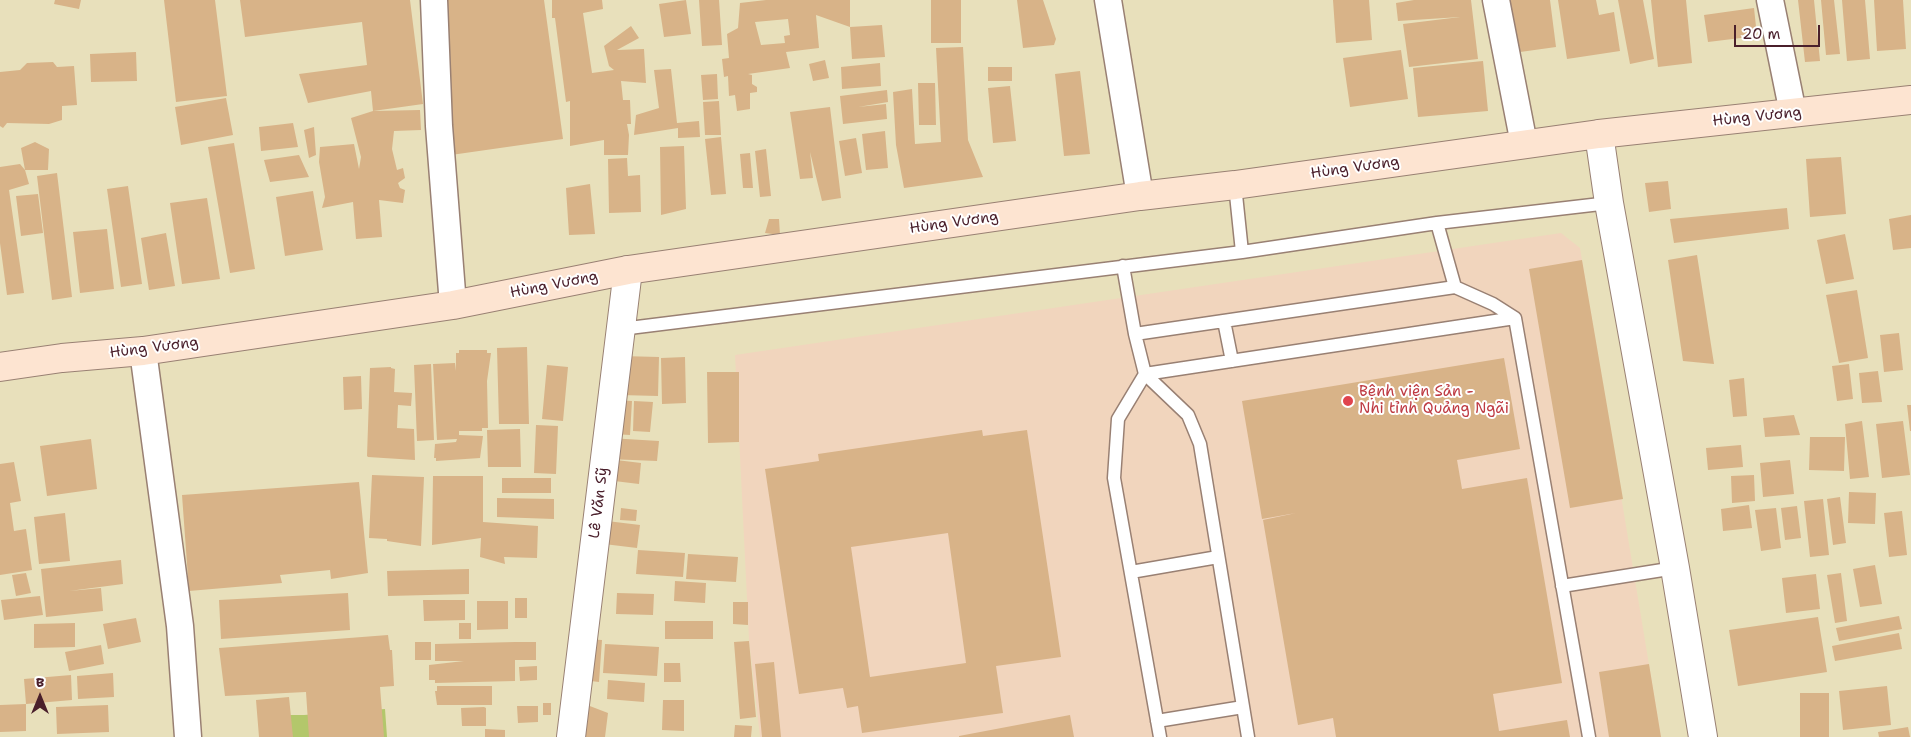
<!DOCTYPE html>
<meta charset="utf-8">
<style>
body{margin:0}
#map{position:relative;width:1911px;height:737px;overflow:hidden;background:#e8e0bb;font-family:"Shantell Sans",sans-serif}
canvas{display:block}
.north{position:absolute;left:15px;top:672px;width:50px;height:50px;-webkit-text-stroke:4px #fff;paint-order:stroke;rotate:0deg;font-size:14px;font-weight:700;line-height:20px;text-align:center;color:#4a1f2b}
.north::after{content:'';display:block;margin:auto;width:18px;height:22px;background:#4a1f2b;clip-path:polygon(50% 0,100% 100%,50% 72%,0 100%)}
.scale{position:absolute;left:1734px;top:25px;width:86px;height:22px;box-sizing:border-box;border:2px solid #4a1f2b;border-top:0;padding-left:6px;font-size:15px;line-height:18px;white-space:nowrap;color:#4a1f2b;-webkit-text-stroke:4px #fff;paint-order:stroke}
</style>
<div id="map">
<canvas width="1911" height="737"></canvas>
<div class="north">B</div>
<div class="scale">20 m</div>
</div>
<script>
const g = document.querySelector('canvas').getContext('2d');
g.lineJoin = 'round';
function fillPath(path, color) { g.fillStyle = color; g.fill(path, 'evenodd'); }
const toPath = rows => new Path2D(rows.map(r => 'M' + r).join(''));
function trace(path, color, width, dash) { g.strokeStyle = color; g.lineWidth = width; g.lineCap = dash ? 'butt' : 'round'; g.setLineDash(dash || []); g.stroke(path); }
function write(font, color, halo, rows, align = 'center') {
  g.font = font + ' "Shantell Sans",sans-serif'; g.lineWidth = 4; g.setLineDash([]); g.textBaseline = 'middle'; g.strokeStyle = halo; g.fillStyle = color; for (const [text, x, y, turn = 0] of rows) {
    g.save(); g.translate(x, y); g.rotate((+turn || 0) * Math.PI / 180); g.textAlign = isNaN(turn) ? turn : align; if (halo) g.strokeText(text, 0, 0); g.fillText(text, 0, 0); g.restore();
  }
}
fillPath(toPath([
 [1561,233,1580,248,1661,737,760,737,749,640,735,355]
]), '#f1d5bd');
fillPath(toPath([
 [385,709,387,737,270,737,269,715,304,715]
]), '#b3c76b');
fillPath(toPath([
 [55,0,81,0,79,9,54,4],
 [164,0,215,0,227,96,176,102],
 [240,0,410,0,423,104,373,111,420,110,421,130,394,131,392,149,397,170,403,168,405,178,398,183,400,188,405,190,403,203,379,200,382,237,356,239,353,202,322,208,325,197,319,162,320,147,354,144,359,169,361,157,351,118,373,111,371,91,308,103,299,74,367,65,362,22,245,37],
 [442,0,544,0,563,139,451,155],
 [552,0,602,0,603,9,583,13,592,73,614,70,609,66,604,46,631,26,639,38,617,50,644,49,646,83,621,81,623,100,630,100,631,124,627,124,629,135,628,155,604,155,604,140,570,146,570,101,566,102,555,18,552,18],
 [686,0,691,34,664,37,659,4],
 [699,0,719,0,722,45,702,46],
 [766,0,850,0,850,27,816,15,819,48,786,52,790,68,748,74,752,75,752,84,757,87,757,92,750,93,750,109,737,111,735,95,729,96,728,76,724,77,722,59,729,58,727,34,738,28,740,3],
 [788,19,790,35,784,36,785,43,761,45,755,22],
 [931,0,961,0,961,43,931,43],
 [1017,0,1043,0,1056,39,1054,45,1023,48],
 [1333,0,1369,0,1372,40,1336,43],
 [1414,0,1471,0,1478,59,1409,67,1403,24,1460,17,1398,21,1396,3],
 [1506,0,1550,0,1556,47,1513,53],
 [1558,0,1596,0,1599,15,1614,12,1620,51,1567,59],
 [1618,0,1643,0,1654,59,1630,64],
 [1651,0,1686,0,1692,63,1658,67],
 [1798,0,1814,0,1820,61,1805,62],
 [1821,0,1834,0,1840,54,1826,55],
 [1842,0,1865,0,1870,59,1847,61],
 [1874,0,1903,0,1906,49,1877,51],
 [1754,8,1757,36,1708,42,1704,15],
 [882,25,885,57,852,59,850,27],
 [963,47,968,140,983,177,904,188,896,145,893,92,912,89,915,144,941,142,936,48],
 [1401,50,1408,99,1350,107,1343,58],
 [136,52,137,81,91,82,90,54],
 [825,60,829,78,813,81,809,64],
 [1483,61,1488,111,1418,117,1413,68],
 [53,62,57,67,74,66,77,105,62,106,62,120,49,124,7,123,3,128,0,126,0,72,20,70,27,63],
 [880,63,881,86,842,89,841,67],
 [988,67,1012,67,1012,81,988,81],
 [671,69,677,123,699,121,700,137,678,138,678,128,634,135,636,115,659,108,654,70],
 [1080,71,1090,154,1064,156,1055,74],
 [717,74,718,99,703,100,701,75],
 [918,83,935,83,936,125,919,125],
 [1010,86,1016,141,993,143,988,88],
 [887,90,888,102,858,107,886,104,887,119,843,124,840,96],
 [226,98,233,135,181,145,175,107],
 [719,101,721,135,705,135,703,102],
 [830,107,841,198,822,201,810,152,813,178,800,179,790,112],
 [293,123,298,147,261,151,259,127],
 [314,127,316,155,309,158,304,130],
 [885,131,888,168,866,170,862,134],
 [721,137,726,194,711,195,705,139],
 [856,138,862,173,845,176,839,141],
 [35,142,49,149,48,170,25,170,29,184,9,190,24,293,7,295,0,243,0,167,20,164,25,170,21,148],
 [234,143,255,269,230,273,208,147],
 [684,146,686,209,661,215,660,147],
 [766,149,771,196,760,197,755,151],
 [750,153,753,188,743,188,740,154],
 [299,155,309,177,270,182,264,160],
 [1841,157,1846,214,1810,217,1806,159],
 [627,158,628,176,640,175,641,212,609,213,608,159],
 [57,173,72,297,52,300,37,176],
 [1668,181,1671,209,1649,212,1645,183],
 [590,184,595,234,569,235,566,188],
 [128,186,142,284,121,287,107,189],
 [313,191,323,250,285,256,276,197],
 [38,194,43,233,21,236,16,196],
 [207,198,220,279,182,284,170,203],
 [1787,208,1789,229,1674,243,1670,219],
 [1911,215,1911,248,1893,250,1889,219],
 [769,219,779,219,780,235,765,233],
 [107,229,114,289,80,293,73,232],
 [166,233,175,286,149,290,141,238],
 [1845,234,1854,279,1826,284,1817,240],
 [1697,255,1714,364,1683,361,1668,260],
 [1582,260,1623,499,1570,508,1529,269],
 [1857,290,1868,358,1839,363,1826,295],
 [1899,333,1903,370,1884,372,1880,335],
 [527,347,529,424,499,424,497,348],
 [459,350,487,350,487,353,491,353,487,381,488,428,482,428,482,431,459,431,459,435,483,436,480,458,436,461,436,458,434,458,435,444,456,442,457,439,437,440,433,364,455,363,456,371,456,353,459,353],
 [621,356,659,357,658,396,620,395],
 [685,357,686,403,662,404,661,358],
 [1504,358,1520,449,1457,460,1462,489,1527,478,1562,683,1493,694,1499,731,1567,720,1570,737,1336,737,1333,718,1298,725,1263,520,1296,513,1262,519,1242,401],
 [431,364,434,440,417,441,414,365],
 [1849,364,1853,399,1837,401,1832,366],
 [547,365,568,367,563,421,542,419],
 [391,367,391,368,395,369,394,392,412,393,411,406,398,405,397,428,414,429,415,460,368,457,367,456,370,368],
 [1878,371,1882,402,1862,403,1859,373],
 [707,372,739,372,739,442,708,443],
 [361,376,362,409,344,410,343,377],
 [1744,378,1747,416,1733,417,1729,380],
 [615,400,632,401,630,435,613,434],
 [634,401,653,402,650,432,633,431],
 [1907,405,1911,405,1911,431,1910,431],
 [1794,415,1800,435,1765,437,1763,418],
 [1862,421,1869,477,1850,479,1845,424],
 [1903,421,1910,475,1882,478,1876,424],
 [536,425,558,426,556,474,534,473],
 [520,429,521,467,488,467,487,430],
 [982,430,983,436,1027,430,1061,657,996,666,1003,713,862,733,858,706,847,708,843,688,799,694,765,469,819,461,818,454],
 [948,533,966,663,870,677,851,547],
 [1810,437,1845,437,1844,471,1809,470],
 [609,438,659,441,657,461,608,459],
 [91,439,97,489,47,496,40,446],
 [1741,445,1743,467,1708,470,1706,448],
 [608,459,641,463,639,484,606,480],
 [1790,460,1794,494,1763,497,1760,463],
 [14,462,21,501,10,503,14,531,26,529,32,570,0,575,0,464],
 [372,475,424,477,421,546,387,541,387,539,369,538],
 [1754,475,1755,501,1732,503,1731,476],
 [433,476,483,476,483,522,538,526,537,558,504,557,505,564,480,557,481,538,432,545],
 [502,478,551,478,551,493,502,493],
 [359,482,368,573,331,579,330,570,280,575,282,583,189,591,182,495],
 [1849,492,1876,493,1875,524,1848,523],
 [1840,497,1846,543,1833,545,1827,499],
 [497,498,554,499,554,519,497,517],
 [1823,499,1829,555,1810,557,1804,501],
 [1749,505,1752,528,1723,531,1721,509],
 [1797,506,1801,538,1785,540,1781,508],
 [621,508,637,510,636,521,620,520],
 [1776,508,1781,548,1761,551,1755,510],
 [1902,511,1907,555,1889,557,1884,513],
 [65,513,70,561,39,564,34,517],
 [607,521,640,525,637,548,604,544],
 [638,550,685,553,683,577,636,574],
 [688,554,738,557,736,582,686,579],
 [121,560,123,584,69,591,101,588,103,611,46,617,41,569],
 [1875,565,1882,604,1860,607,1853,569],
 [469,569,469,594,388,596,387,571],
 [26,573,31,593,16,596,12,575],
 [1841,573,1847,621,1835,623,1827,575],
 [1816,574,1820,609,1786,613,1782,578],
 [675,581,706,583,705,603,674,601],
 [348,593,350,630,221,639,219,600],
 [617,593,654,594,653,615,616,614],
 [40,596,43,615,4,620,1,600],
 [515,598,527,598,527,618,515,618],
 [423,600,465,600,465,620,424,621],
 [477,601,508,601,508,629,477,630],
 [733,602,748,602,748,625,733,624],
 [1899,616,1902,629,1839,641,1836,628],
 [1818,617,1827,672,1738,686,1729,630],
 [136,618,141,642,108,649,103,624],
 [665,621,713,621,713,639,665,639],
 [75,623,75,647,34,648,34,624],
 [459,623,471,623,471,639,459,639],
 [1899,633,1902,649,1835,661,1832,646],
 [388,635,390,650,392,650,394,686,380,687,384,737,309,737,306,692,225,696,219,648],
 [585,639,602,640,599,682,582,680],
 [749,641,756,717,740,719,734,642],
 [415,642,431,642,431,660,415,660],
 [515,642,536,642,536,660,515,660,515,681,435,683,435,680,429,680,429,665,464,661,435,661,435,644],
 [605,644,659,647,657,676,603,673],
 [101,645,104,664,69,671,65,652],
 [774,662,781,737,762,737,755,664],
 [664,663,680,663,681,682,664,682],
 [1649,664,1661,737,1609,737,1599,672],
 [537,666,537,680,520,681,519,667],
 [113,673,114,697,78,699,77,676],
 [71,675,72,700,26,704,24,679],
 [608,680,645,683,644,702,607,699],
 [437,686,492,686,492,705,437,705,435,691,437,691],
 [1887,686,1891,725,1843,730,1839,691],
 [1800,693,1829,693,1829,737,1800,737],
 [289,697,293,737,259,737,256,700],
 [663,700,684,700,684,731,662,730],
 [543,703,551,703,551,715,543,715],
 [582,703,608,713,605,737,579,737],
 [26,704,26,731,0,732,0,705],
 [108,705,109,732,57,734,56,707],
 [517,706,538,706,538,722,518,723],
 [484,707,486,708,486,726,462,726,461,708],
 [1070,715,1074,737,959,737,959,736],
 [735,725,752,726,751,737,734,737],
 [1908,727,1910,737,1879,737,1878,732],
 [485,729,505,730,505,737,485,737]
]), '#d8b388');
const service = toPath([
 [1235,185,1242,252],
 [1437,223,1455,287,1493,304,1515,318,1589,737],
 [1123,266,1135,334,1145,374,1188,415,1200,444,1248,737],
 [1224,321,1232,361],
 [621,329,1242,252,1437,223,1609,203],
 [1135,334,1455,287],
 [1145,374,1118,419,1114,478,1160,737],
 [1145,374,1515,318],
 [1131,572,1218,557],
 [1562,586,1675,568],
 [1157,721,1243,707]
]);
const minor = toPath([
 [434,0,439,126,453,305],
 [1108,0,1140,196],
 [1496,0,1524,144],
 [1770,0,1793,113],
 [143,351,180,626,188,737]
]);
const tertiary = toPath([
 [1599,134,1609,203,1675,568,1703,737],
 [571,737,628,270]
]);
const secondary = toPath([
 [0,367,62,358,143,351,453,305,628,270,1140,196,1235,185,1599,134,1911,100]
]);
trace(service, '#998073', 15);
trace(minor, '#998073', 29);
trace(tertiary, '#998073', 30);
trace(secondary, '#998073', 30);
trace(service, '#fff', 12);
trace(minor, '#fff', 26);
trace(tertiary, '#fff', 28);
trace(secondary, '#fde4d1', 28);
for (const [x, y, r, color] of [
 [1348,401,6,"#e0444e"]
]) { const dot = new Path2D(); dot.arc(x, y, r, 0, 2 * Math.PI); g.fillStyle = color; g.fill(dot); trace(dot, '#fff', 2); }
write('15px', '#4a1f2b', '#fff', [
 ["Hùng Vương",1757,117,-6],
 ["Hùng Vương",1355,168,-8],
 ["Hùng Vương",954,223,-8],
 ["Hùng Vương",554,285,-11],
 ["Hùng Vương",154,348,-7],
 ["Lê Văn Sỹ",599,503,-83]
]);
write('15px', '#be3a42', '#fff', [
 ["Bệnh viện Sản -",1359,392],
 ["Nhi tỉnh Quảng Ngãi",1359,409]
], 'left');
</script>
